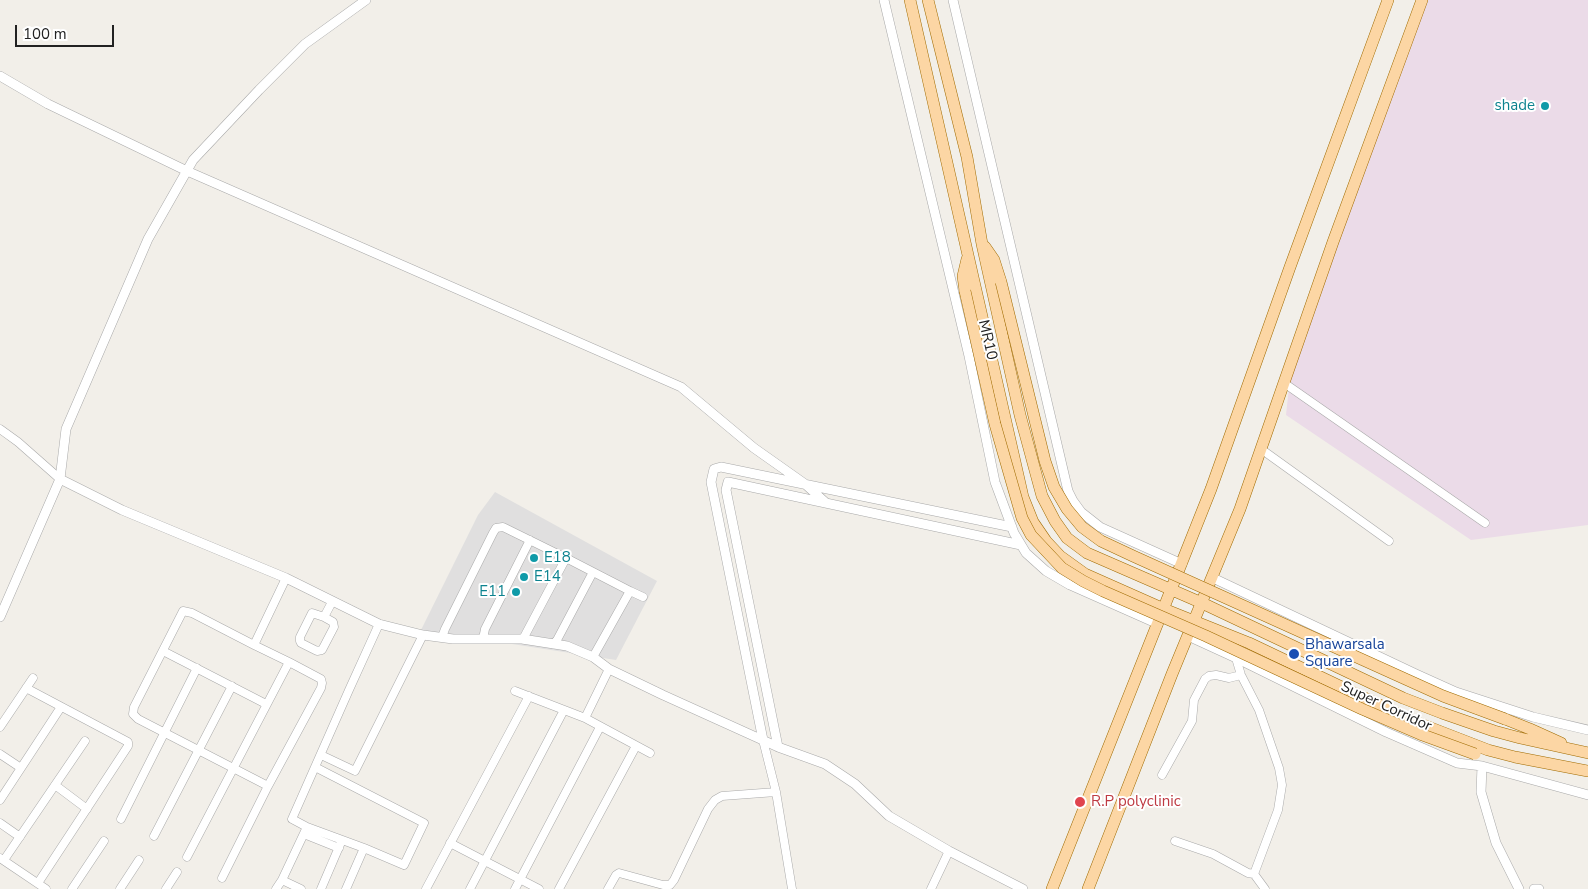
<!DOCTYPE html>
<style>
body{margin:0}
#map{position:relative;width:1588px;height:889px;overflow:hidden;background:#f2efe9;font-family:"Nunito Sans",sans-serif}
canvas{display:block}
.scale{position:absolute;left:15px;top:25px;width:99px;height:22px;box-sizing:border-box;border:2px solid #222;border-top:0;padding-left:6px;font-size:15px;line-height:18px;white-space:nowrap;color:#222;-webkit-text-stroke:4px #fff;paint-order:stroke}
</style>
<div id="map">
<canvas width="1588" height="889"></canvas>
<div class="scale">100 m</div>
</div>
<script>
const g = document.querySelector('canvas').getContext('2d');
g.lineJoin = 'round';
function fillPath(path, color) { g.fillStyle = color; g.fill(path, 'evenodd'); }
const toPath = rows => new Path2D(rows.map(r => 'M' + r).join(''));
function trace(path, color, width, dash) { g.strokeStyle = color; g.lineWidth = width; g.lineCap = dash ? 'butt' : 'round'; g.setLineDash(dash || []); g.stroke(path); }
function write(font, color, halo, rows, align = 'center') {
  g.font = font + ' "Nunito Sans",sans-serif'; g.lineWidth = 4; g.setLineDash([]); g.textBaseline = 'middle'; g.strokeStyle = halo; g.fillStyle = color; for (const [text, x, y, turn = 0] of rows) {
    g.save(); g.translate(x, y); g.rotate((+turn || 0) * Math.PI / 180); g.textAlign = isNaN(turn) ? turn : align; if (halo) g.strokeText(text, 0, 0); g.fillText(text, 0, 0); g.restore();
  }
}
fillPath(toPath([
 [495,492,657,581,616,660,421,630,478,515]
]), '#e0dfdf');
fillPath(toPath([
 [1425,0,1588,0,1588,525,1471,540,1286,415,1291,369]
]), '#ebdbe8');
const minor = toPath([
 [1284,383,1485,523],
 [0,429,18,442,60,479],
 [1261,449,1389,541],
 [566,558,630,591,593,657],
 [630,591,643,597],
 [324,617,312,613,300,637,300,641,301,643,317,651,322,650,334,627,333,622,324,617,332,602],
 [442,637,445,629,493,533,496,528,503,527,566,558,523,639],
 [483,639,485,629,530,540],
 [553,644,557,640,593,572],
 [254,645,192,613,183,611,134,707,133,714,138,719,268,786],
 [163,651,266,704],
 [1236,658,1241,675,1259,710,1279,768,1282,785,1278,810,1254,874,1265,889],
 [26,688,128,742,128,746,38,883],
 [515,691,585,718,650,753],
 [585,718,609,669],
 [0,727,33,678],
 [763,740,776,792,792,889],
 [0,754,21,768],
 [321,755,355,771,423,635],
 [315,767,424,823,404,865,364,848],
 [1162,775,1192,721,1194,700,1205,679,1209,676,1216,675,1229,678,1241,675],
 [55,785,87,809],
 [0,800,61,707],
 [121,819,197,668],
 [0,823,20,837],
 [307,827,364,848,346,889],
 [304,834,339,848],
 [154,836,232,686],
 [1175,841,1213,854,1248,873,1254,874],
 [450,843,539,889],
 [187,857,289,662,254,645,286,578],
 [0,858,46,889],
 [4,860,85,741],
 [222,878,268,786,321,688,322,683,321,679,289,662],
 [72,889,104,841],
 [120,889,139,860],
 [166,889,177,872],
 [276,889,282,880],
 [301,889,282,880,307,827,292,819,349,690,379,624],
 [321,889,342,840],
 [426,889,529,696],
 [470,889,564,710],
 [515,889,600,727],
 [559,889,636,746],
 [608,889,616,875,619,873,663,885,670,885,674,880,708,809,715,800,722,796,776,792],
 [931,889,949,851]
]);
const tertiary = toPath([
 [884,0,969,356,995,482,1014,533,1026,553,1046,571,1070,585,1158,624],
 [953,0,1068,491,1073,501,1081,512,1100,527,1182,564],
 [0,76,48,104,187,171,681,387,754,448,805,484,825,502],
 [60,479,122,510,286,578,379,624,423,635,453,639,522,639,567,646,593,657,609,669,663,695,778,747,825,764,855,784,889,816,949,851,1023,889],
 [1213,578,1416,674,1456,692,1533,717,1588,730],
 [0,617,60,479,66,429,148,239,193,160,259,90,305,44,366,0],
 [1188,636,1236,658,1386,732,1457,763,1482,766,1588,795],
 [763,740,711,482,714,469,721,467,1012,527],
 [778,747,726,490,728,482,1021,545],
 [1482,766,1481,792,1496,843,1519,889],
 [1534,889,1539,889]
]);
const primary = toPath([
 [910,0,1023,497,1033,522,1046,541,1060,556,1085,574,1164,609,1249,643,1413,721,1488,750,1515,757,1588,771],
 [928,0,967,157,982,244,1020,415,1042,496,1055,521,1067,538,1087,553,1202,603,1403,698,1442,713,1494,731,1520,738,1588,753],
 [985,247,994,260,1001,282],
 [965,291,963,276,967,259],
 [1505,719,1530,729,1561,743],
 [1052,889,1211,489,1290,267,1388,0],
 [1088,889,1172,674,1240,509,1333,242,1422,0]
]);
trace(minor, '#a9a9a9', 9);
trace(tertiary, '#a9a9a9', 10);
trace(primary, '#a06b00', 12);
trace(minor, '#fff', 8);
trace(tertiary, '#fff', 9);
trace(primary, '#fcd6a4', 11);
const primaryBridge = toPath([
 [1001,282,1045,461,1054,487,1067,509,1082,527,1101,541,1133,556,1443,696,1505,719],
 [965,291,995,424,1022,518,1031,535,1062,568,1083,581,1103,591,1206,636,1362,709,1420,734,1475,754]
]);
trace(primaryBridge, '#a06b00', 12, []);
trace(primaryBridge, '#fcd6a4', 11);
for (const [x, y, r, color] of [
 [1545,106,5,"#0f9aa8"],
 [534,558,5,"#0f9aa8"],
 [524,577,5,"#0f9aa8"],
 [516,592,5,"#0f9aa8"],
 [1294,654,6,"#1a4fb4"],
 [1080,802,6,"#e0444e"]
]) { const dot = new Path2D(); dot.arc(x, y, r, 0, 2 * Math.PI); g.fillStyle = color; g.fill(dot); trace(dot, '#fff', 2); }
write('15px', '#0d838f', '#fff', [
 ["shade",1535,106],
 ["E18",544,558,"left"],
 ["E14",534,577,"left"],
 ["E11",506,592]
], 'right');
write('15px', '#222', '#fff', [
 ["MR10",987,340,77],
 ["Super Corridor",1386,707,25]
]);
write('15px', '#164399', '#fff', [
 ["Bhawarsala",1305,645],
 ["Square",1305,662]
], 'left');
write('15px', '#be3a42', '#fff', [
 ["R.P polyclinic",1091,802]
], 'left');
</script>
